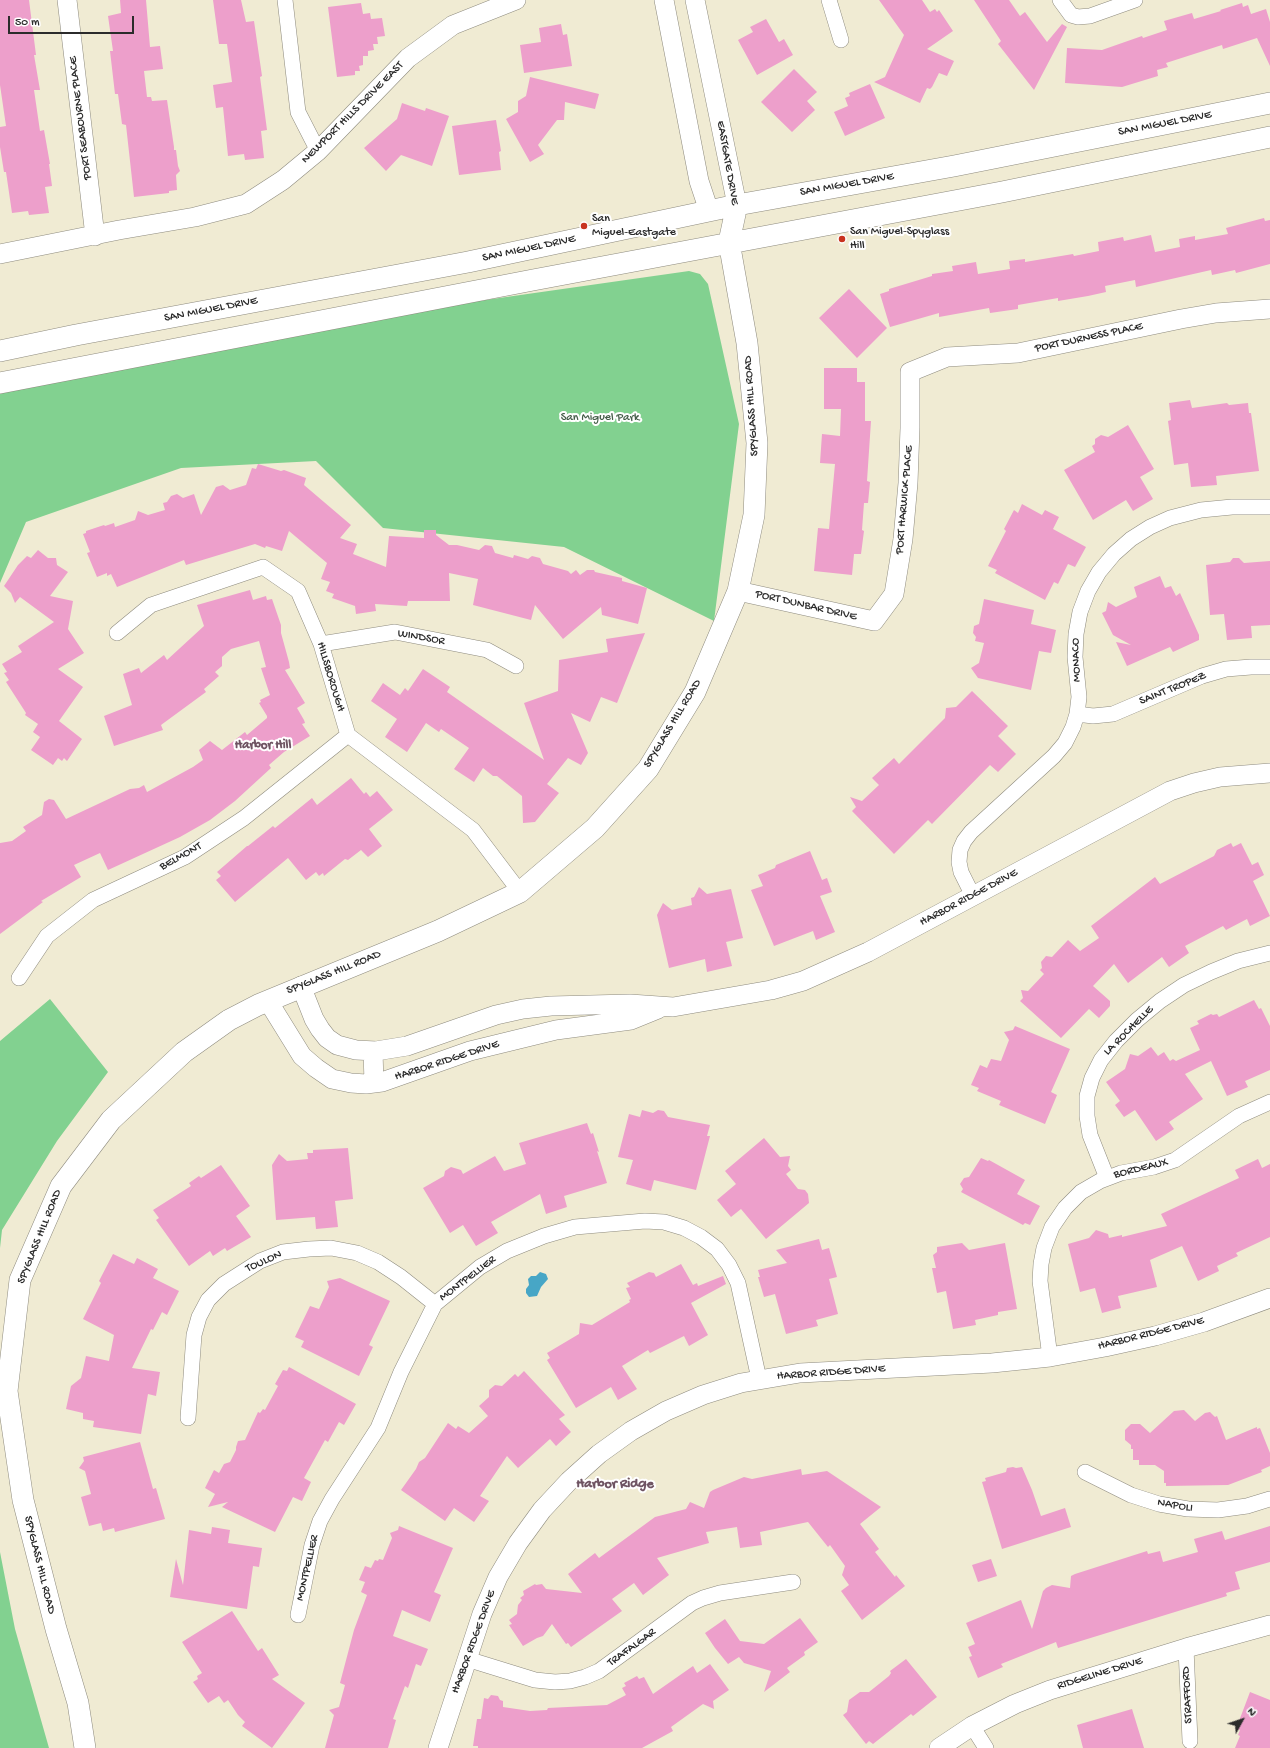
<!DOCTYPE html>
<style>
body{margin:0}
#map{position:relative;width:1270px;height:1748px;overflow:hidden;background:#f0ebd3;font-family:"Gochi Hand",sans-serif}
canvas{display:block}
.north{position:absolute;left:1222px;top:1700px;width:40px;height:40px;-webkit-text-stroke:3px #fff;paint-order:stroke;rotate:50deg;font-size:11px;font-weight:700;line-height:16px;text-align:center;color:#2b2b2b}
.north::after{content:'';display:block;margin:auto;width:14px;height:18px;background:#2b2b2b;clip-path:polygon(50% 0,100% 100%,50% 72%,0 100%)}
.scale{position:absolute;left:8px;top:16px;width:126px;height:18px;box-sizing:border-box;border:2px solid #2b2b2b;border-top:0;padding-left:5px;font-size:12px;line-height:14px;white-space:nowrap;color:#2b2b2b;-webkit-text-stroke:3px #fff;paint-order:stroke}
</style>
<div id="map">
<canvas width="1270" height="1748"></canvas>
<div class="north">N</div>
<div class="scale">50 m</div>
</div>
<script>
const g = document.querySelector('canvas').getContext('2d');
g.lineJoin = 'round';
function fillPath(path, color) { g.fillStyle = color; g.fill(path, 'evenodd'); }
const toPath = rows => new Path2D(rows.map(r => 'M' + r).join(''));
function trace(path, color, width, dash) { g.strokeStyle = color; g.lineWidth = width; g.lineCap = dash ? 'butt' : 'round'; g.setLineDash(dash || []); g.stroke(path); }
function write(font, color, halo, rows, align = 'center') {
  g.font = font + ' "Gochi Hand",sans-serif'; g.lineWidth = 4; g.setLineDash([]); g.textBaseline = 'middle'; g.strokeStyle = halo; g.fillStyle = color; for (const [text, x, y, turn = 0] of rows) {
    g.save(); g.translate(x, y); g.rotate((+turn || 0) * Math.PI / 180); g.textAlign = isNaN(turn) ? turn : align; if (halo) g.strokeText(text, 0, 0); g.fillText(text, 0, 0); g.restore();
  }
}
fillPath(toPath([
 [689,271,700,274,708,284,739,424,714,621,564,547,383,528,316,461,181,468,26,522,0,583,0,387,373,316],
 [50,999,108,1072,57,1141,2,1230,0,1248,0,1041],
 [0,1552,15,1629,49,1748,0,1748]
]), '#82d190');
fillPath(toPath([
 [540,1272,546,1274,548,1279,541,1287,537,1296,529,1297,526,1293,526,1289,529,1285,528,1279,531,1276,536,1276]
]), '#47a6c6');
fillPath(toPath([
 [0,0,29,0,36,55,34,55,40,90,34,90,40,131,44,130,50,164,49,164,52,186,45,187,49,213,29,215,28,211,12,213,6,172,4,172,0,147,0,127,6,126,0,85],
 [120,0,146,0,150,47,160,46,163,69,144,71,147,97,151,97,152,101,167,100,174,147,174,150,176,150,178,166,180,171,176,175,177,190,169,191,169,193,134,197,126,125,122,124,118,94,115,94,110,51,113,51,108,16,121,13],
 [213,0,241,0,246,22,254,21,262,76,260,77,267,130,261,131,264,158,245,160,244,154,228,156,223,107,216,108,213,85,232,82,227,44,219,44],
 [879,0,922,0,930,12,935,9,937,12,939,10,953,31,927,49,954,61,947,76,939,73,932,87,930,89,927,88,920,103,874,82,885,77,904,35],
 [974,0,1009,0,1020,16,1025,12,1047,42,1062,24,1067,27,1034,90,998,44,1001,41],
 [361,3,363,14,370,13,371,19,382,18,385,36,377,37,378,44,373,44,374,50,368,51,368,56,363,56,363,65,359,66,360,71,355,71,355,75,337,77,328,7],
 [1242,3,1243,7,1248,5,1251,14,1266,9,1270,22,1270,66,1257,38,1223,49,1222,45,1166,63,1168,67,1157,70,1158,76,1122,87,1065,83,1067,48,1102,50,1142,36,1143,38,1167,30,1164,21,1192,13,1194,19,1221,11,1220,10],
 [766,19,779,42,784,39,793,55,757,75,738,40,753,32,750,27],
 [561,24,563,35,567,34,572,66,524,73,520,45,541,42,539,28],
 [794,69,817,92,807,101,815,110,792,132,761,102],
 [530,77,599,94,595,109,565,102,564,120,557,120,538,145,544,154,530,162,506,119,518,112,518,101,526,96],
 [870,84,885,118,845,136,834,112,848,106,845,98,850,96,849,93],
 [402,103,425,111,426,108,449,116,432,166,401,155,386,171,364,148,397,119],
 [496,120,501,151,499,152,501,170,459,175,452,126],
 [1264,218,1265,221,1270,220,1270,264,1236,273,1235,270,1212,275,1211,270,1136,287,1135,280,1105,286,1106,292,1088,296,1058,301,1058,298,1018,305,1018,309,990,313,989,308,939,317,939,313,890,327,880,294,889,291,889,289,932,276,932,274,953,271,952,266,976,262,978,274,1010,269,1009,261,1025,259,1025,262,1073,254,1074,256,1099,251,1098,242,1123,237,1124,241,1151,235,1155,252,1180,247,1179,239,1195,236,1195,240,1228,234,1226,228],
 [849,289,887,328,857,358,819,318],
 [824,368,857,368,857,382,865,382,865,421,871,421,867,481,870,482,868,503,864,503,862,530,864,531,861,554,854,554,852,575,814,571,818,528,829,529,835,464,820,463,822,434,840,436,841,409,824,409],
 [1190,400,1192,408,1227,403,1229,405,1248,403,1249,413,1251,413,1259,471,1216,476,1217,485,1191,487,1188,463,1174,465,1168,421,1171,420,1169,403],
 [1128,425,1154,469,1140,477,1153,499,1133,511,1126,500,1093,520,1064,470,1095,452,1092,446,1095,444,1095,439,1101,435,1108,437],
 [258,464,281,471,284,470,306,478,304,485,351,525,340,538,357,544,353,554,386,567,389,536,424,538,424,530,436,530,436,535,449,545,457,545,479,550,485,545,492,546,495,553,513,558,514,555,528,559,532,556,540,558,543,564,568,571,571,574,576,570,580,575,587,570,594,570,595,572,622,578,622,581,647,588,638,624,602,615,601,607,563,639,535,605,531,620,473,605,478,579,449,573,450,601,408,601,407,606,375,604,376,611,356,614,355,606,332,598,334,594,326,591,330,582,321,579,327,563,289,531,282,551,266,546,265,548,255,544,186,565,184,560,117,587,111,574,107,576,107,573,97,577,87,553,90,552,83,534,86,533,86,531,104,525,105,526,114,523,115,527,135,520,138,511,148,515,165,510,163,503,167,502,171,496,177,494,183,498,194,494,201,515,216,487,223,485,230,490,246,485,252,468,256,469],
 [1022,504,1042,515,1045,510,1059,517,1053,529,1086,547,1075,567,1068,564,1058,584,1054,582,1045,600,995,573,997,570,988,566,1006,531,1004,529,1014,510,1018,513],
 [38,550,48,558,56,558,57,565,68,572,50,596,73,601,68,629,84,653,58,669,83,687,59,721,82,739,67,761,64,758,62,761,58,758,53,765,31,750,40,737,33,732,38,724,25,715,26,713,6,682,9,680,4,673,7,672,2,664,22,652,18,646,54,622,20,597,15,603,11,593,4,586,18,565,27,556,31,558],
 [1233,558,1239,558,1244,563,1270,561,1270,625,1251,626,1252,638,1227,640,1224,614,1210,615,1206,565,1230,562],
 [1160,576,1165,588,1171,586,1176,596,1180,593,1199,635,1199,640,1173,652,1170,647,1127,666,1116,642,1131,645,1113,635,1102,613,1106,611,1108,602,1116,607,1137,597,1134,587],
 [250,590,253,600,266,596,267,600,272,599,281,625,281,633,289,662,290,668,285,670,305,703,297,708,304,720,305,723,302,724,310,736,284,752,269,765,271,768,235,801,210,820,180,837,108,870,100,853,74,865,81,877,41,901,43,902,0,934,0,843,12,841,26,831,23,827,42,815,44,802,49,799,54,800,66,819,130,789,139,788,144,785,147,792,193,767,203,760,199,750,210,741,222,750,245,732,247,735,267,718,267,716,259,703,261,702,260,700,270,695,261,668,266,667,259,641,231,649,222,657,222,666,215,672,219,676,204,689,206,692,161,725,163,730,114,746,104,716,132,705,123,674,139,668,141,673,164,655,167,660,204,626,197,605],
 [984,599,1034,610,1031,624,1056,630,1051,653,1039,651,1031,690,978,678,971,668,979,663,984,643,975,641,976,637,973,633,974,626,979,624],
 [645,633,617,703,601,697,590,722,571,713,588,753,581,765,568,758,547,784,559,793,535,822,523,823,522,796,497,776,493,776,483,768,474,782,454,769,469,748,441,729,439,732,426,723,407,752,385,737,397,719,371,701,383,683,400,695,405,688,408,691,423,669,450,687,447,692,544,760,524,703,558,691,559,660,608,652,606,639],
 [972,691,1008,726,998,736,1016,754,998,772,990,765,932,824,928,820,894,854,852,811,856,807,850,797,862,801,879,785,872,778,894,758,899,764,945,718,946,708,956,707],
 [351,778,364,794,366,792,370,797,377,791,393,810,369,829,382,846,368,857,361,850,348,860,345,859,324,876,323,873,319,876,316,872,306,880,288,858,235,902,216,880,221,876,217,872,247,846,248,846,273,826,275,828,312,798,317,805],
 [1231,843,1233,847,1241,843,1252,865,1258,862,1264,875,1253,881,1270,916,1250,926,1247,919,1226,930,1223,926,1185,946,1189,953,1169,967,1162,957,1128,983,1114,964,1093,986,1110,1001,1110,1006,1099,1018,1089,1009,1061,1038,1020,1001,1023,998,1021,990,1028,991,1044,974,1040,970,1042,968,1041,962,1046,956,1052,957,1068,940,1080,951,1099,938,1091,926,1155,877,1160,884,1214,856,1217,850],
 [810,851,822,880,827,878,832,892,820,896,835,932,816,940,813,931,774,946,751,890,763,886,758,875,775,868,776,865],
 [699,887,707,894,731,889,743,938,726,942,732,966,707,972,705,959,669,968,657,915,663,903,672,910,692,905,691,898,694,897],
 [1254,1000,1259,1009,1261,1008,1270,1026,1270,1070,1245,1081,1248,1087,1227,1096,1211,1061,1185,1074,1203,1099,1169,1122,1174,1129,1156,1141,1135,1110,1124,1117,1115,1105,1120,1101,1106,1082,1125,1069,1130,1054,1138,1056,1151,1047,1158,1056,1164,1052,1170,1061,1173,1059,1176,1061,1200,1050,1190,1028,1199,1024,1197,1021,1211,1014,1213,1015,1217,1014,1219,1017],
 [1015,1026,1070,1049,1051,1092,1057,1095,1045,1124,999,1105,1001,1101,977,1091,979,1088,971,1085,980,1065,987,1068,991,1059,1001,1061,1009,1040,1004,1032,1013,1030],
 [642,1110,653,1113,658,1110,664,1111,668,1117,710,1125,707,1136,710,1136,696,1190,654,1180,651,1191,626,1184,633,1160,618,1157,629,1114,640,1117],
 [587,1123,591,1134,593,1133,599,1152,597,1151,607,1183,564,1196,567,1207,546,1214,540,1194,491,1222,498,1233,476,1246,463,1225,450,1233,423,1188,444,1176,445,1171,451,1167,461,1170,463,1174,495,1156,504,1171,526,1164,519,1143],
 [764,1138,780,1157,790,1156,788,1166,791,1170,786,1174,798,1189,805,1190,808,1194,809,1203,766,1239,741,1209,731,1217,717,1200,736,1184,725,1171],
 [348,1148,353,1199,335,1201,338,1227,316,1229,315,1217,276,1220,272,1165,279,1154,287,1161,308,1159,307,1153,313,1153,313,1150],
 [981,1158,988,1161,989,1160,1025,1180,1017,1194,1040,1206,1030,1225,1025,1223,1023,1225,961,1192,963,1189,960,1184,964,1178,969,1177],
 [1258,1159,1262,1168,1270,1164,1270,1237,1236,1253,1238,1256,1217,1266,1219,1271,1198,1281,1182,1246,1150,1260,1157,1287,1118,1296,1121,1308,1102,1313,1095,1288,1080,1292,1068,1244,1089,1238,1096,1230,1108,1234,1109,1238,1122,1235,1122,1237,1167,1226,1161,1214,1239,1178,1235,1170],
 [221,1165,250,1206,236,1216,251,1237,227,1251,225,1248,213,1256,210,1251,189,1266,156,1220,159,1218,153,1210,191,1186,189,1183,199,1176,201,1178],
 [819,1239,822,1250,829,1248,834,1266,837,1277,829,1279,838,1314,816,1320,818,1326,786,1334,775,1294,764,1297,758,1277,760,1277,758,1270,787,1263,776,1250],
 [962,1243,969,1250,1005,1243,1017,1309,998,1312,998,1315,975,1320,976,1325,953,1329,946,1291,937,1293,932,1268,936,1268,933,1255,937,1252,937,1247],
 [113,1254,134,1264,137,1258,158,1269,153,1278,179,1291,167,1315,162,1312,153,1330,151,1329,132,1368,160,1372,156,1396,148,1394,141,1434,93,1427,94,1421,83,1419,83,1413,66,1409,71,1386,81,1378,86,1356,109,1361,114,1335,83,1319,101,1283,99,1281],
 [681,1264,693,1285,697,1283,698,1286,723,1276,726,1284,691,1303,708,1335,689,1346,684,1336,650,1353,648,1350,622,1366,637,1389,618,1400,611,1387,576,1408,547,1360,550,1358,547,1353,579,1334,580,1323,592,1325,630,1302,629,1300,631,1299,626,1288,630,1287,627,1283,649,1272,654,1273,656,1277],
 [340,1278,390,1301,369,1345,373,1347,359,1376,301,1347,304,1341,295,1337,310,1306,319,1309,329,1287,327,1281],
 [289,1367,356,1404,344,1425,339,1422,328,1442,325,1440,304,1478,311,1482,302,1501,293,1497,275,1532,222,1507,228,1502,208,1507,215,1494,205,1488,214,1470,219,1473,224,1464,230,1462,236,1450,236,1447,238,1441,245,1440,258,1412,260,1413,263,1409,265,1410,278,1386,275,1384,283,1370,287,1371],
 [524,1371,565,1415,559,1419,571,1432,556,1446,550,1439,518,1468,507,1456,480,1496,489,1501,474,1522,454,1508,445,1521,401,1490,416,1469,419,1462,425,1458,448,1423,456,1429,458,1426,469,1433,488,1416,479,1406,489,1397,489,1390,495,1385,502,1386,515,1374,518,1377],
 [1184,1410,1195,1421,1205,1413,1210,1412,1215,1417,1217,1416,1226,1440,1257,1427,1257,1429,1260,1428,1270,1453,1270,1466,1261,1470,1262,1472,1228,1485,1166,1486,1166,1483,1164,1483,1164,1471,1155,1465,1139,1465,1139,1460,1133,1460,1133,1449,1131,1449,1131,1445,1125,1440,1125,1430,1131,1424,1140,1424,1150,1433,1174,1411],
 [140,1442,153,1489,156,1488,165,1519,115,1532,114,1528,103,1531,101,1523,89,1526,81,1497,91,1494,85,1471,79,1468,84,1461,83,1457],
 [1013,1467,1016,1468,1022,1467,1032,1490,1041,1516,1065,1508,1071,1527,1002,1549,982,1482,986,1481,985,1478,1006,1472,1007,1468],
 [801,1469,802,1475,827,1471,881,1507,860,1524,879,1549,875,1552,895,1577,896,1575,905,1586,862,1620,841,1591,849,1585,842,1575,845,1566,830,1545,828,1547,808,1522,760,1532,762,1545,740,1548,737,1527,706,1532,709,1543,657,1558,669,1575,643,1595,634,1583,612,1599,622,1611,571,1647,568,1643,566,1644,552,1624,543,1636,537,1638,523,1646,509,1625,512,1624,509,1620,517,1614,518,1605,522,1600,520,1598,524,1595,523,1591,535,1584,536,1585,542,1584,546,1589,582,1593,568,1574,595,1553,599,1558,655,1517,686,1509,690,1502,704,1508,710,1492,713,1490,744,1477,752,1479],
 [399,1526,453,1548,434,1592,441,1595,430,1622,402,1610,393,1636,428,1649,421,1666,416,1664,408,1688,405,1686,393,1719,396,1720,388,1748,325,1748,334,1715,329,1710,339,1707,345,1685,340,1683,354,1630,367,1595,361,1592,365,1582,359,1580,365,1566,371,1568,375,1560,378,1561,379,1559,383,1560,392,1538,390,1533,398,1530],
 [1270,1526,1270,1562,1235,1572,1240,1589,1226,1593,1227,1596,1058,1648,1056,1642,1001,1664,1003,1667,978,1678,969,1657,972,1656,968,1647,975,1644,966,1623,1021,1600,1032,1629,1043,1591,1046,1588,1052,1585,1070,1588,1071,1576,1075,1574,1147,1551,1148,1554,1160,1551,1163,1562,1198,1552,1194,1539,1222,1531,1225,1540],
 [212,1527,230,1530,228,1543,262,1548,259,1567,253,1566,247,1609,170,1597,176,1559,183,1585,189,1530,211,1534],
 [991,1559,997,1576,978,1582,972,1565],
 [232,1611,258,1651,262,1648,279,1675,272,1679,305,1703,272,1748,242,1726,245,1722,238,1715,228,1700,224,1703,219,1696,208,1703,193,1682,198,1679,197,1676,202,1673,182,1642],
 [800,1618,818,1642,804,1652,805,1655,787,1668,790,1672,764,1692,771,1671,744,1663,739,1657,728,1664,715,1648,705,1633,725,1619,740,1641,764,1644],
 [906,1659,937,1697,913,1716,911,1714,873,1744,869,1741,866,1744,843,1715,847,1712,849,1700,860,1692,869,1692,889,1676,891,1673,890,1671],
 [710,1664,729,1690,713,1701,714,1709,703,1704,671,1727,673,1731,642,1748,478,1748,478,1746,473,1746,477,1719,481,1719,484,1698,488,1699,491,1695,498,1696,500,1700,503,1701,503,1707,530,1711,547,1710,548,1708,607,1705,626,1695,622,1688,626,1686,624,1683,637,1676,639,1679,644,1677,653,1694,693,1666,697,1673],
 [1250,1692,1270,1700,1270,1748,1235,1748,1240,1736,1238,1735,1240,1730,1236,1729],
 [1132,1709,1144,1748,1083,1748,1077,1725]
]), '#ed9fcb');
const minor = toPath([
 [285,0,298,112,318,151],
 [829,0,841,40],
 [1060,0,1071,15,1078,17,1090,16,1135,0],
 [117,633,151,605,263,567,298,591,321,644,348,735,473,830,520,892],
 [321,644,395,632,487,650,516,666],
 [1077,714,1093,716,1113,714,1202,676,1226,669,1251,667,1270,667],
 [973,896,961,872,959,862,960,850,964,841,971,832,1054,756,1065,743,1073,727,1077,714,1079,697,1075,657,1076,634,1080,612,1088,591,1099,572,1114,554,1131,539,1150,527,1170,518,1201,510,1232,507,1270,507],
 [19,978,47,936,93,900,185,857,244,818,348,735],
 [1107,1178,1090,1135,1087,1116,1087,1096,1092,1078,1101,1060,1116,1041,1137,1020,1160,1001,1184,985,1211,972,1238,961,1270,953],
 [1050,1357,1040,1281,1041,1264,1044,1248,1052,1227,1065,1208,1081,1192,1100,1181,1121,1173,1154,1167,1175,1160,1239,1116,1270,1102],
 [188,1418,194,1335,199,1317,208,1300,224,1284,260,1261,283,1252,309,1249,331,1248,357,1253,378,1262,401,1277,435,1304],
 [1085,1472,1131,1495,1159,1504,1188,1509,1218,1510,1247,1506,1270,1499],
 [298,1615,312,1545,320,1521,332,1499,378,1428,401,1372,435,1304,480,1267,507,1251,544,1236,575,1227,645,1221,664,1222,684,1228,701,1237,717,1249,729,1265,738,1283,759,1379],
 [1186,1648,1190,1741],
 [467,1659,535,1680,555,1682,570,1681,585,1677,599,1671,692,1603,703,1598,720,1593,793,1582],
 [972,1726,986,1748]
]);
const tertiary = toPath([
 [67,0,95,236],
 [664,0,699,181,709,211],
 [695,0,737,205],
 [0,254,119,230,195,217,246,204,283,180,318,151,408,58,453,25,516,0],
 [738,591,874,621,894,594,903,539,908,483,910,428,910,372,947,357,1018,353,1181,319,1216,313,1270,309],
 [301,986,314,1019,320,1029,327,1038,337,1045,356,1050,376,1051,407,1046,496,1015,523,1009,551,1006,630,1004,673,1007,771,990,803,981,868,952,1170,791,1194,783,1220,777,1270,773],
 [268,1001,302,1056,316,1068,332,1079,351,1083,366,1084,382,1082,470,1051,556,1030,631,1020,658,1009],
 [373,1051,374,1083],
 [438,1748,482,1614,498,1577,518,1543,542,1510,569,1481,599,1454,631,1431,666,1411,703,1395,741,1383,800,1373,992,1363,1050,1357,1105,1347,1155,1336,1204,1322,1270,1298],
 [939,1748,972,1726,1015,1704,1050,1690,1186,1648,1270,1625]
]);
const secondary = toPath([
 [0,351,76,335,468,262,737,205,954,166,1270,103],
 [0,383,533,280,1002,192,1270,137],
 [85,1748,78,1703,56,1629,23,1500,7,1391,20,1280,61,1186,111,1120,184,1052,229,1020,258,1005,438,931,520,892,595,828,648,769,695,692,738,591,754,515,757,443,747,343,729,242,737,205]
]);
trace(minor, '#8e8b7f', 16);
trace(tertiary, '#8e8b7f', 20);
trace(secondary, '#8e8b7f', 22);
trace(minor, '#fff', 15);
trace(tertiary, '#fff', 19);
trace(secondary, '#fff', 21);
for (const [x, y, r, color] of [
 [584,226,4,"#c8321e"],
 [842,239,4,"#c8321e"]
]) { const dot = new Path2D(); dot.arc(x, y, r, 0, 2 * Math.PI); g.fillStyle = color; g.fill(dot); trace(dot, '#fff', 1.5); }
write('12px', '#2b2b2b', '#fff', [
 ["NEWPORT HILLS DRIVE EAST",353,113,-45],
 ["PORT SEABOURNE PLACE",81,118,-97],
 ["SAN MIGUEL DRIVE",1165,124,-11],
 ["EASTGATE DRIVE",727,163,80],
 ["SAN MIGUEL DRIVE",847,185,-10],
 ["SAN MIGUEL DRIVE",529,249,-12],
 ["SAN MIGUEL DRIVE",211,310,-11],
 ["PORT DURNESS PLACE",1089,338,-12],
 ["SPYGLASS HILL ROAD",752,406,-94],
 ["PORT HARWICK PLACE",905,500,-85],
 ["PORT DUNBAR DRIVE",806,606,13],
 ["WINDSOR",421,638,10],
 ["MONACO",1077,660,-92],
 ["HILLSBOROUGH",330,677,73],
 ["SAINT TROPEZ",1173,689,-22],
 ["SPYGLASS HILL ROAD",673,724,-59],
 ["BELMONT",181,857,-29],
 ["HARBOR RIDGE DRIVE",969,898,-28],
 ["SPYGLASS HILL ROAD",334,973,-22],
 ["LA ROCHELLE",1129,1031,-45],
 ["HARBOR RIDGE DRIVE",447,1061,-18],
 ["BORDEAUX",1141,1169,-14],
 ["SPYGLASS HILL ROAD",40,1237,-68],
 ["TOULON",264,1262,-24],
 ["MONTPELLIER",468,1279,-37],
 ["HARBOR RIDGE DRIVE",1151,1334,-14],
 ["HARBOR RIDGE DRIVE",831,1373,-4],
 ["NAPOLI",1175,1506,10],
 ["SPYGLASS HILL ROAD",39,1565,76],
 ["MONTPELLIER",308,1568,-77],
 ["HARBOR RIDGE DRIVE",474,1642,-70],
 ["TRAFALGAR",632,1648,-36],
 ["RIDGELINE DRIVE",1100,1674,-17],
 ["STRAFFORD",1188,1695,-93]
]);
write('12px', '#2b2b2b', '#fff', [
 ["San",592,219],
 ["Miguel-Eastgate",592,233],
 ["San Miguel-Spyglass",850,232],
 ["Hill",850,246]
], 'left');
write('12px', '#455d49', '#fff', [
 ["San Miguel Park",600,418]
]);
write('bold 13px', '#6f5463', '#fff', [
 ["Harbor Hill",263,746]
]);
write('bold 14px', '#6f5463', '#fff', [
 ["Harbor Ridge",615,1485]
]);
</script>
